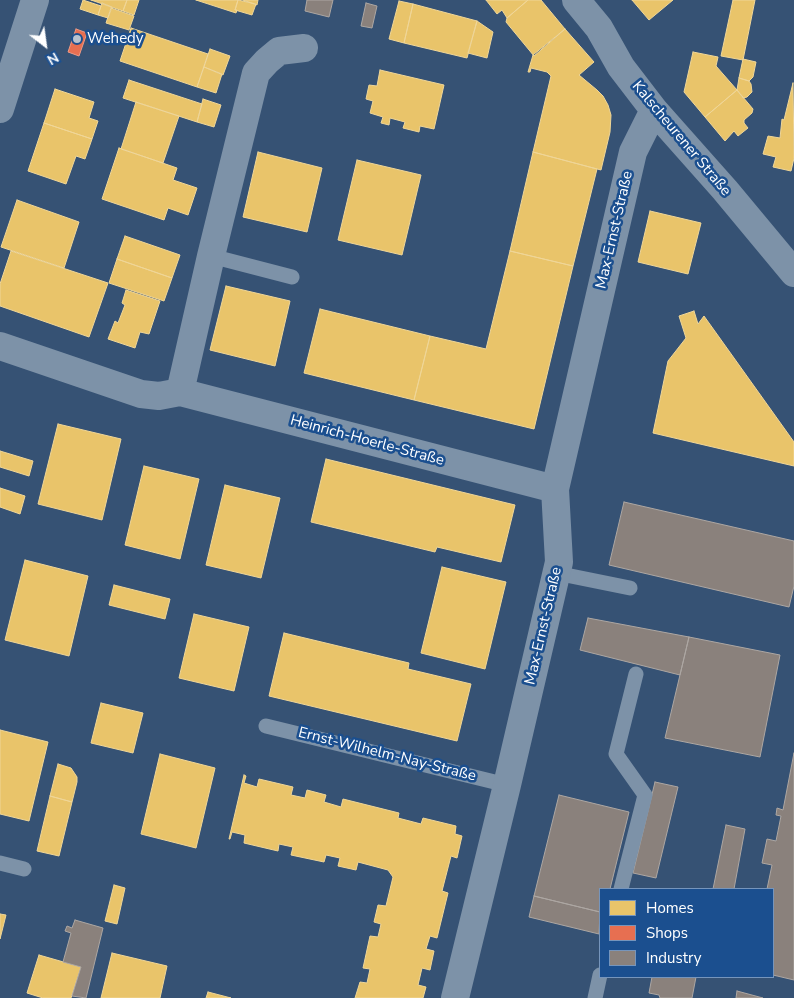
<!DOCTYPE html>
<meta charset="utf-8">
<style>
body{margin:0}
#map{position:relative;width:794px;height:998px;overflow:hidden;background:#365274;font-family:"Nunito Sans",sans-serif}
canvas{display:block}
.legend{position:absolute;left:599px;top:888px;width:175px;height:90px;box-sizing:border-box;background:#1b4f8f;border:1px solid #7695bc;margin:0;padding:6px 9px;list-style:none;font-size:15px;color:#fff}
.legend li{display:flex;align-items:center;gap:10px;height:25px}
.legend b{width:25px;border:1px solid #7695bc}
.north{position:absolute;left:20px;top:20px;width:50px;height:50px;-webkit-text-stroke:4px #1b4f8f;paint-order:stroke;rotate:150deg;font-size:14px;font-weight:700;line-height:20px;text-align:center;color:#fff}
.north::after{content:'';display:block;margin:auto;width:18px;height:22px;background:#fff;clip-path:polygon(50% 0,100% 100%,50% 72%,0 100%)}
</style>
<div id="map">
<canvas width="794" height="998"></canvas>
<ul class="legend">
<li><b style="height:14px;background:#e9c46a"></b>Homes</li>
<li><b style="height:14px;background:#e76f51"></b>Shops</li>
<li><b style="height:14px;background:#8a817c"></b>Industry</li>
</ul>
<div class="north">N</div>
</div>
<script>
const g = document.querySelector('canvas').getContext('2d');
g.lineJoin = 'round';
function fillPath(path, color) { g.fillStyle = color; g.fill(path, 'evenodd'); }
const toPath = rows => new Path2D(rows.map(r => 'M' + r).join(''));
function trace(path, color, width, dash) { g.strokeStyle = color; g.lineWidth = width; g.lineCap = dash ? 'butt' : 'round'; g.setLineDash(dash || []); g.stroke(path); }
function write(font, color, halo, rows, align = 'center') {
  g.font = font + ' "Nunito Sans",sans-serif'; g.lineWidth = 5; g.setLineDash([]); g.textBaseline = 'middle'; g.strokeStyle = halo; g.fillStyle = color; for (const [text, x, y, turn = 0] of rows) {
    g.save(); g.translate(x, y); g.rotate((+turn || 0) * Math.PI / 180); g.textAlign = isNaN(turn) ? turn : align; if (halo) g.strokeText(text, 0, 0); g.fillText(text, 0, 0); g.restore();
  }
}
const homes = toPath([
 [83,0,101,6,98,15,80,9,83,0],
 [91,0,127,0,123,11,91,0],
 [127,0,139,0,134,15,123,11,127,0],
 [196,0,238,0,235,10,237,10,236,13,196,0],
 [238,0,256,4,252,15,235,10,238,0],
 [243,0,258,0,257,5,243,0],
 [486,0,528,0,507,18,502,10,497,14,486,0],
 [528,0,541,0,565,29,534,56,506,22,507,18,528,0],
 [632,0,673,0,649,20,632,0],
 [733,0,755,0,743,60,721,56,733,0],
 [399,1,413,4,404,43,389,39,399,1],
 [102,3,112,7,108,18,98,15,102,3],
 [413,4,477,21,467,58,404,43,413,4],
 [111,8,134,16,129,30,106,23,111,8],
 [477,21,493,32,487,58,468,53,477,21],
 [131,28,208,54,197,87,120,61,131,28],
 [565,29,594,62,579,75,597,90,603,96,608,105,611,115,610,132,601,170,533,152,551,76,547,72,531,68,530,72,528,72,533,55,565,29],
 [210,49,230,56,223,75,204,67,210,49],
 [693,52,718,57,716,66,737,90,705,117,684,92,693,52],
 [743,59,756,62,753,77,749,81,739,78,743,59],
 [204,67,222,74,216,93,197,87,204,67],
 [380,70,444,85,434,129,420,126,419,132,403,128,405,122,390,118,389,125,381,123,383,117,370,113,373,101,366,99,369,85,377,86,380,70],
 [739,78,749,81,751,84,752,92,747,97,743,98,737,90,739,78],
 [129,80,202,104,197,122,123,98,129,80],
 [793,83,794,158,791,171,773,167,776,157,763,154,768,136,780,138,782,119,784,120,793,83],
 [55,89,94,102,89,118,98,121,92,139,44,123,55,89],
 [737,90,753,109,752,113,744,120,744,123,748,128,738,136,734,131,725,141,705,117,737,90],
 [203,99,221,105,214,127,197,122,203,99],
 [136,102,179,116,163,163,121,149,136,102],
 [44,123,92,139,85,159,76,156,66,184,28,171,44,123],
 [119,148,177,168,173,180,197,188,188,215,168,208,164,220,102,199,119,148],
 [258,152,322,168,307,232,243,217,258,152],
 [533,152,597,169,573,266,510,251,533,152],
 [357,160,421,175,402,255,338,240,357,160],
 [17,200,79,222,64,268,1,247,17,200],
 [650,211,701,223,688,274,638,262,650,211],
 [125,236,180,255,172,278,117,259,125,236],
 [11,251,108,283,89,337,0,306,0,284,11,251],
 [510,251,573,266,534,429,414,400,430,336,486,349,510,251],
 [117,259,172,278,164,301,109,283,117,259],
 [226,286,290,301,275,366,210,350,226,286],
 [126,290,160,301,149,334,140,332,135,348,108,339,115,321,118,323,125,305,122,303,126,290],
 [320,309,430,336,414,400,304,373,320,309],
 [694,311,698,324,704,316,794,442,794,466,653,433,668,361,686,338,679,316,694,311],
 [58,424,121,439,102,520,38,504,58,424],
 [0,451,33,461,29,476,0,467,0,451],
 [326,459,515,505,501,562,437,547,435,552,311,522,326,459],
 [144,466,199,479,180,559,125,545,144,466],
 [225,485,280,498,261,578,206,565,225,485],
 [0,488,25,496,20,514,0,507,0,488],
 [25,560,88,576,69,656,5,640,25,560],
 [442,567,506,582,485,669,421,653,442,567],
 [114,585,170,599,165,619,109,605,114,585],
 [194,614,249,627,234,691,179,678,194,614],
 [284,633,409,663,408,669,471,684,457,741,269,696,284,633],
 [101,703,143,713,133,753,91,743,101,703],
 [0,730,48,742,29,821,0,814,0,730],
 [160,754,215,768,196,848,141,834,160,754],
 [58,764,71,768,77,777,77,782,72,802,50,796,58,764],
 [244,775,246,776,244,783,257,787,259,779,293,787,291,795,305,798,307,790,326,795,324,802,341,807,343,799,399,813,398,818,421,824,423,818,456,826,455,834,462,836,457,858,451,856,442,891,448,893,437,938,430,936,426,949,434,951,430,970,422,968,418,985,426,987,423,998,355,998,360,982,367,983,370,969,363,968,370,936,378,937,381,924,374,922,378,905,386,906,393,877,388,870,358,862,356,870,338,866,340,858,326,855,324,862,291,855,293,847,279,844,278,851,244,843,245,835,232,832,230,839,229,839,244,775],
 [50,796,72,802,59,856,37,851,50,796],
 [114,885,125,888,117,924,105,921,114,885],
 [0,914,6,915,0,939,0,914],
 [112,953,167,966,160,998,101,998,112,953],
 [39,955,81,967,71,998,43,998,27,993,39,955],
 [208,992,231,998,206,998,208,992]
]);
fillPath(homes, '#e9c46a');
trace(homes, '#f0d697', 1);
const shops = toPath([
 [76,29,87,33,79,56,68,52,76,29]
]);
fillPath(shops, '#e76f51');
trace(shops, '#ee9a85', 1);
const industry = toPath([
 [307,0,333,0,329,17,305,11,307,0],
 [366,3,377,6,372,28,361,26,366,3],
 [624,502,794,541,794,586,789,607,609,565,624,502],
 [588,618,689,637,680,675,580,650,588,618],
 [689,637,780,655,760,757,665,738,689,637],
 [794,753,794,980,773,975,773,889,767,889,772,865,762,863,767,839,776,841,781,816,776,815,777,808,783,810,794,753],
 [655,782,678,787,656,878,633,873,655,782],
 [559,795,629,812,610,889,600,889,600,912,534,896,559,795],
 [726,825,745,829,734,889,713,889,726,825],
 [534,896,600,912,599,934,529,917,534,896],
 [75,920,103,928,86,998,72,996,81,967,63,962,71,933,65,931,67,926,72,928,75,920],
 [652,977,696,977,692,998,660,998,659,995,649,993,652,977],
 [737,991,763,998,736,998,737,991]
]);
fillPath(industry, '#8a817c');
trace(industry, '#ada7a3', 1);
trace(toPath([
 [211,256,292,277],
 [556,573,630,588],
 [266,726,507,785],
 [0,863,24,869],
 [621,889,645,795,616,754,636,674],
 [595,998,600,975]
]), '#7d92a8', 15);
trace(toPath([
 [576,0,599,28,621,67,654,110,725,190,794,273],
 [0,109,35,0],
 [0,346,141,394,159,396,180,392,555,489],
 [180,392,211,256,256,73,267,61,279,51,304,48],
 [455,998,507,785,559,562,555,489,633,152,654,110]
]), '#7d92a8', 28);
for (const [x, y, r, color] of [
 [77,39,5,"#b9c2ce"]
]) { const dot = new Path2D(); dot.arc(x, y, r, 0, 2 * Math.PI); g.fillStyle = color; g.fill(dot); trace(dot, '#1b4f8f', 2); }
write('15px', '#fff', '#1b4f8f', [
 ["Wehedy",87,39]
], 'left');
write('15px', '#fff', '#1b4f8f', [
 ["Kalscheurener Straße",681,139,50],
 ["Max-Ernst-Straße",615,230,-77],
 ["Heinrich-Hoerle-Straße",367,441,15],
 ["Max-Ernst-Straße",544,626,-77],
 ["Ernst-Wilhelm-Nay-Straße",387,755,14]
]);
</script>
